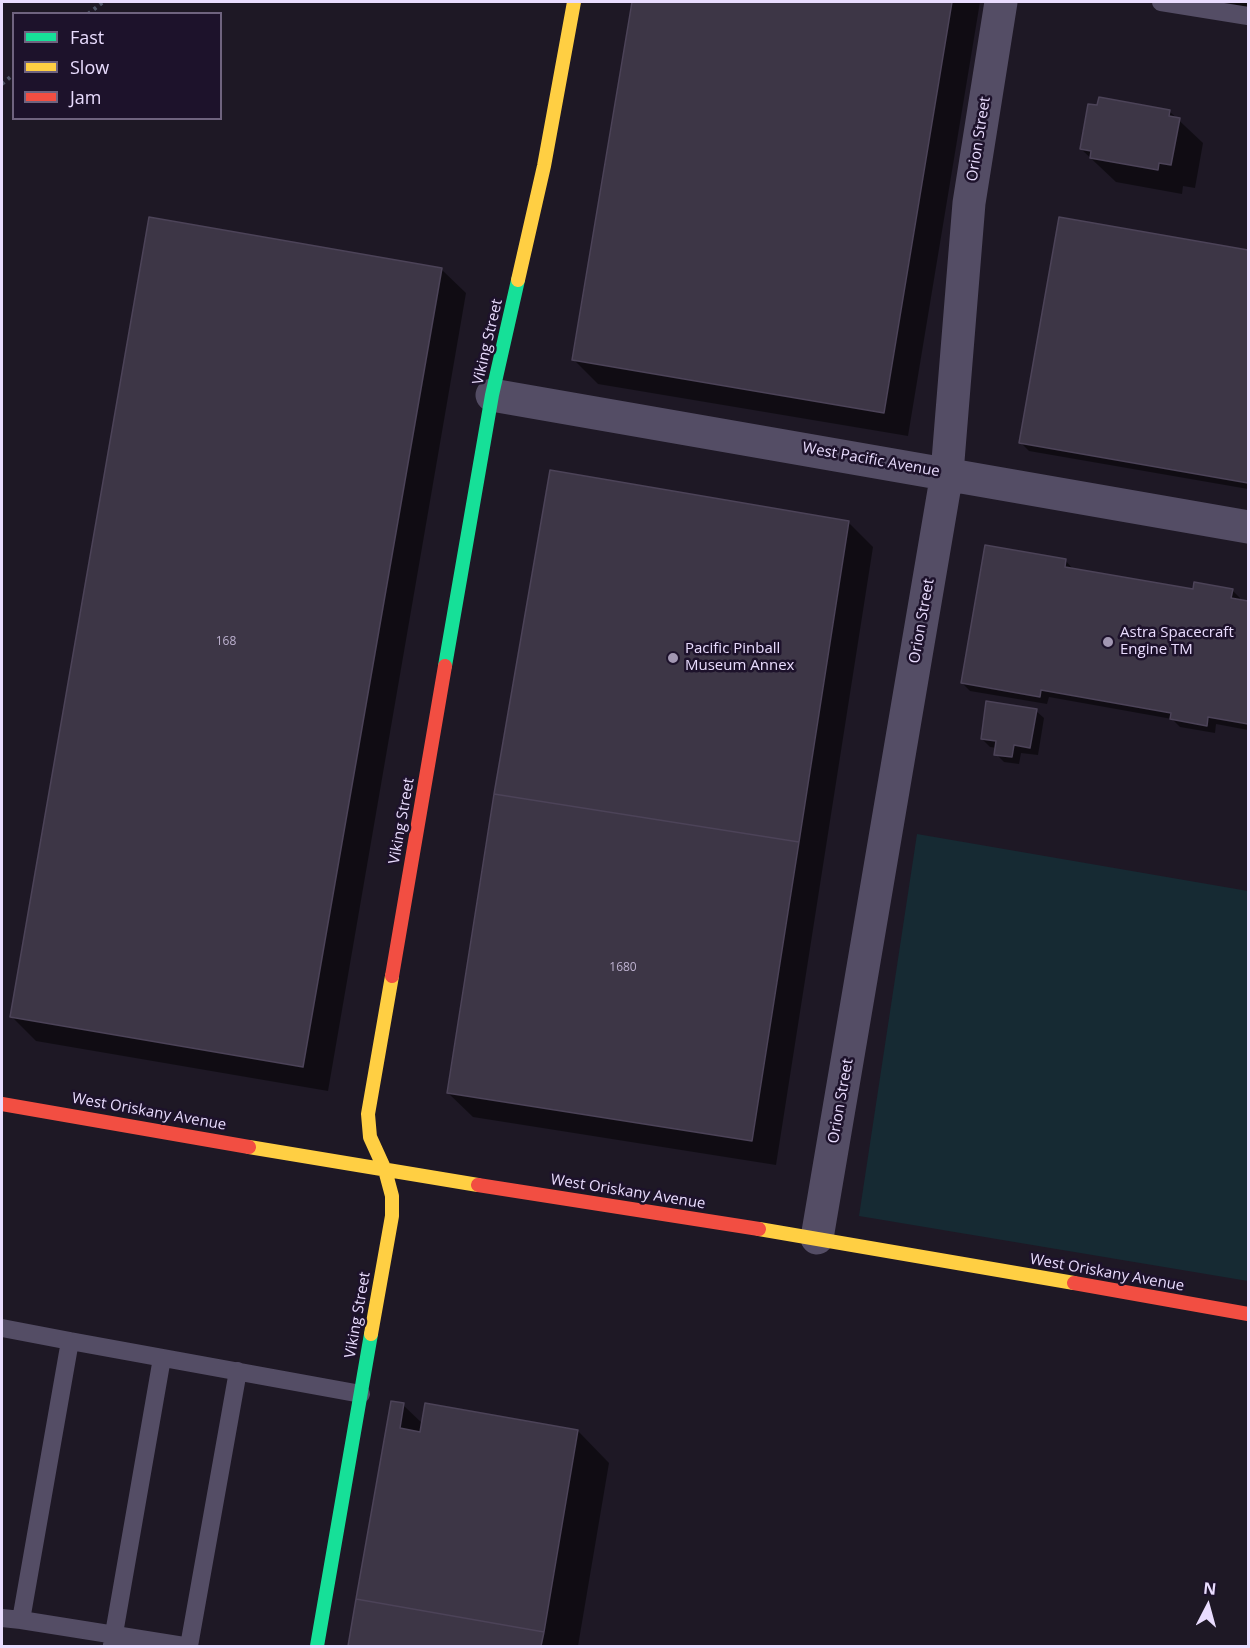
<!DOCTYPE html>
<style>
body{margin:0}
#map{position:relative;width:1250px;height:1648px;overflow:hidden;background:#1e1825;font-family:"Open Sans",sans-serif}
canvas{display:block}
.frame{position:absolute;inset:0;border:3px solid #e9dcfe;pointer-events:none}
.legend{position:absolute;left:12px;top:12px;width:210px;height:108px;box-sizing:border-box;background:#1d122b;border:2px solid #6f637f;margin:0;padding:8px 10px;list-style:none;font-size:18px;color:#e9dcfe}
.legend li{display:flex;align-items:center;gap:12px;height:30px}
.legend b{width:30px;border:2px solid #6f637f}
.north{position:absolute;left:1178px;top:1576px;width:60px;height:60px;-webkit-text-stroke:4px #1d122b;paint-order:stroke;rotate:6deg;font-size:16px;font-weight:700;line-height:24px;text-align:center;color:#e9dcfe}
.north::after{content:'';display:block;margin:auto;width:21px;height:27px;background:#e9dcfe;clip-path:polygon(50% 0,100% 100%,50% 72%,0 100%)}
</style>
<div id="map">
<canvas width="1250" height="1648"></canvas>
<div class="frame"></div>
<ul class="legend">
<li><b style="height:8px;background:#16e098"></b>Fast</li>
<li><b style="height:8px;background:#ffcf43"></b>Slow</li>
<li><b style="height:8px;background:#f24e42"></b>Jam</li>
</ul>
<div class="north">N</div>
</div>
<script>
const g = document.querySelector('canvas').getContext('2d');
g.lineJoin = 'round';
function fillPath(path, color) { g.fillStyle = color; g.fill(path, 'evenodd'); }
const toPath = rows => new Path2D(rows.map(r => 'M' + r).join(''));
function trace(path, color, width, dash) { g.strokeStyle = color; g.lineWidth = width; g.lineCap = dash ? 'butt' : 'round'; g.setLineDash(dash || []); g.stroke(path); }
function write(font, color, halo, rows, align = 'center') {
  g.font = font + ' "Open Sans",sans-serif'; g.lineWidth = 5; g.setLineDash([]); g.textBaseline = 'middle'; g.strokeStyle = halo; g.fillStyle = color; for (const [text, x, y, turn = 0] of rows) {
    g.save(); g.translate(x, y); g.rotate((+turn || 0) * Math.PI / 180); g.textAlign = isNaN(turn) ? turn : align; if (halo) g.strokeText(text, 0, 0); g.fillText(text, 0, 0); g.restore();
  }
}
fillPath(toPath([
 [917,834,1248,891,1248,1281,859,1216]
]), '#162a33');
fillPath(toPath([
 [634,2,980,2,908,436,598,384,574,360],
 [1220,2,1248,2,1248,7],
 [1169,111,1203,143,1195,188,1183,186,1182,194,1116,182,1081,149],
 [1060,218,1248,251,1248,489,1029,451,1021,443],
 [441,269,466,293,328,1091,36,1041,11,1016],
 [848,522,873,547,776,1165,473,1117,448,1093],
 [1065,560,1073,569,1195,591,1232,590,1240,598,1240,601,1248,602,1248,730,1216,724,1215,733,1180,727,1172,719,1049,697,1047,704,970,691,962,683],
 [1036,711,1044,718,1038,755,1021,753,1019,764,1004,762,996,754,997,748,990,747,982,739],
 [392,1402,403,1405,423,1424,578,1431,609,1463,578,1646,349,1646]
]), '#0007');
const building = toPath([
 [632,2,952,2,884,413,572,360,632,2],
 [1099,97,1170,110,1169,116,1180,118,1171,165,1159,163,1158,170,1090,158,1091,151,1080,149,1088,104,1097,105,1099,97],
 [149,217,442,268,303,1067,10,1017,149,217],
 [1059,217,1248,250,1248,483,1019,443,1059,217],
 [550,470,849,521,799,842,494,794,550,470],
 [985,545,1066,559,1065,567,1193,589,1194,582,1233,589,1231,598,1248,601,1248,724,1208,717,1207,726,1170,719,1171,713,1041,690,1040,697,961,683,985,545],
 [986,701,1037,709,1030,748,1014,745,1012,757,994,755,996,741,981,739,986,701],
 [494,794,799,842,752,1141,447,1093,494,794],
 [391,1401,404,1403,400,1428,420,1432,425,1403,578,1430,544,1632,356,1599,391,1401],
 [356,1599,544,1632,541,1646,348,1646,356,1599]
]);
fillPath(building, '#3d3646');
trace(building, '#4c4358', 1.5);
trace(toPath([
 [88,14,103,2],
 [2,84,14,74]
]), '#505567', 4, [3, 4.5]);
trace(toPath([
 [1161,2,1248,16],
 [2,1328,70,1341],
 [2,1618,21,1620],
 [112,1645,162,1358],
 [184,1646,21,1620,70,1341,361,1394],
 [189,1646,238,1371]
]), '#544d65', 18);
trace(toPath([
 [492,395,1248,527],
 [817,1238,947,473,969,203,1001,2]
]), '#544d65', 33);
trace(toPath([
 [445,666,492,395,518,280],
 [317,1646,371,1334]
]), '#16e098', 14);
trace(toPath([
 [518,280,544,166,574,2],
 [249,1147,478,1185],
 [759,1229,1074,1283],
 [371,1334,392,1216,392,1196,385,1170,370,1137,368,1114,392,976]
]), '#ffcf43', 14);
trace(toPath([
 [392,976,445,666],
 [2,1104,249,1147],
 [478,1185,759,1229],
 [1074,1283,1248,1314]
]), '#f24e42', 14);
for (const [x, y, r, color] of [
 [1108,642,6,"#a297b2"],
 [673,658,6,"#a297b2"]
]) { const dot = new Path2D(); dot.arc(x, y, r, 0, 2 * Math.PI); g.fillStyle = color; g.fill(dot); trace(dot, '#1d122b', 2); }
write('12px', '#beb2d0', null, [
 ["168",226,642],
 ["1680",623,968]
]);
write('15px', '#e9dcfe', '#1d122b', [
 ["Orion Street",979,139,-81],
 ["Viking Street",488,342,-77],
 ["West Pacific Avenue",871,460,10],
 ["Orion Street",922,621,-80],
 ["Viking Street",402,821,-80],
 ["Orion Street",841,1101,-80],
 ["West Oriskany Avenue",149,1112,10],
 ["West Oriskany Avenue",628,1192,9],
 ["West Oriskany Avenue",1107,1273,10],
 ["Viking Street",358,1315,-80]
]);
write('15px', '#e9dcfe', '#1d122b', [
 ["Astra Spacecraft",1120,633],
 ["Engine TM",1120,650],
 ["Pacific Pinball",685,649],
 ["Museum Annex",685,666]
], 'left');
</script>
